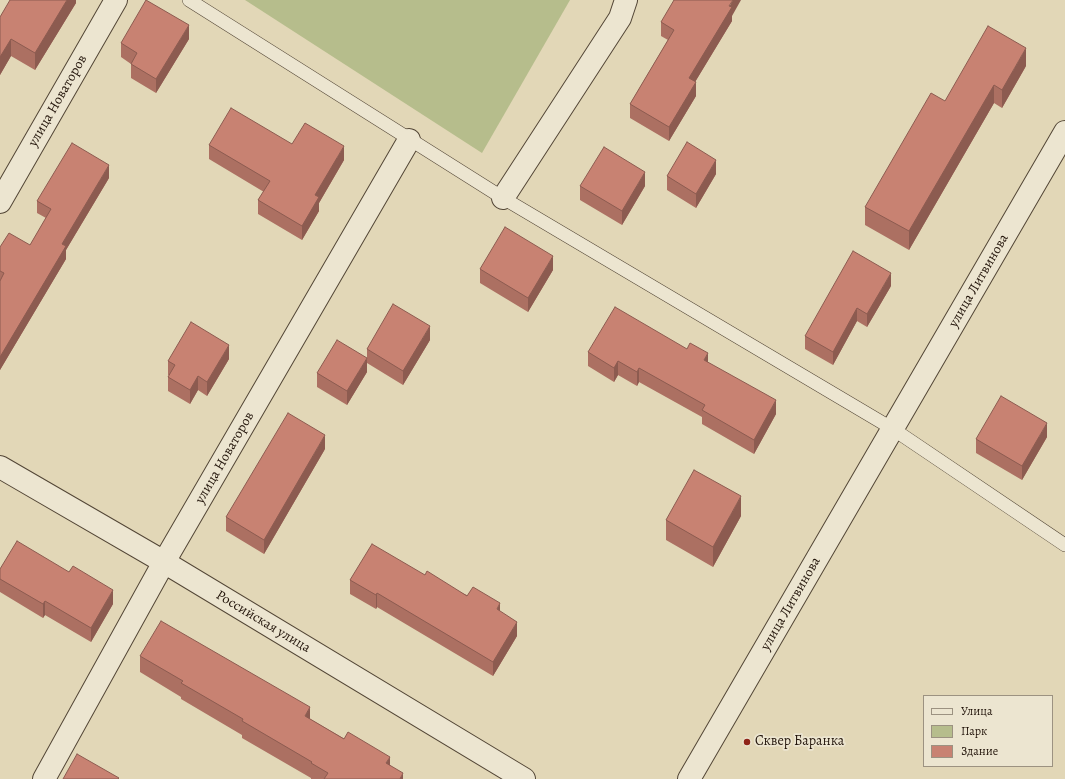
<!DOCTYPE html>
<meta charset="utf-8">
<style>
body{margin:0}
#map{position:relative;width:1065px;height:779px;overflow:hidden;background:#e2d7b7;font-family:Alegreya,serif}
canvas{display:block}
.legend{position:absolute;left:923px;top:695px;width:130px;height:72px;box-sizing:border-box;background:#ece5d0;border:1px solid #9c9281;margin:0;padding:5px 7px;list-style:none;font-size:12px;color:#23150b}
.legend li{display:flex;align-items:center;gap:8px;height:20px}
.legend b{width:20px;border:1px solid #9c9281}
</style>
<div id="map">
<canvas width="1065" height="779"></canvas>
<ul class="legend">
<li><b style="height:5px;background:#ece5d0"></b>Улица</li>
<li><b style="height:11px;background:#b6bd8c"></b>Парк</li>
<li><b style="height:11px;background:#c88272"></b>Здание</li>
</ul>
</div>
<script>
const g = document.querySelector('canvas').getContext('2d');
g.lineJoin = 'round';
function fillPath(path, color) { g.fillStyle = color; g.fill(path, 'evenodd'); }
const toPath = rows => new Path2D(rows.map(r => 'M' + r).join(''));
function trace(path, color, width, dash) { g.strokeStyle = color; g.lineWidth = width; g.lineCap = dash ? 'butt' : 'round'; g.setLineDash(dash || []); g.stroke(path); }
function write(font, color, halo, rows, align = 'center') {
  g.font = font + ' Alegreya,serif'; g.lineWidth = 3.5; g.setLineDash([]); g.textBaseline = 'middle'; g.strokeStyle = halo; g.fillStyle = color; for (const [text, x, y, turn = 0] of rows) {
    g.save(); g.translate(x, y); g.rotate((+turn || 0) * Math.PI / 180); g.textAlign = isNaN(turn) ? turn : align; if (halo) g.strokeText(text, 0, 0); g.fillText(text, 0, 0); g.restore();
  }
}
fillPath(toPath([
 [245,0,570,0,482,153]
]), '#b6bd8c');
const lane = toPath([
 [189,0,503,198,893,429,1065,545]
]);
const street = toPath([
 [503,198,620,18,626,0],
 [0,202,116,0],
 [0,467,164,562,524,779],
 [44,779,164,562,409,140],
 [689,779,1065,132]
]);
trace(lane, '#534636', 14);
trace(street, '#534636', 24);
trace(lane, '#ece5d0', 13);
trace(street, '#ece5d0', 22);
fillPath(toPath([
 [76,0,76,3,35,70,11,56,0,75,0,17],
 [732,16,732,21,695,82,696,96,669,141,630,118,630,104,668,40,661,36,661,22],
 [189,39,156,93,131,78,131,64,121,57,121,43],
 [1026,66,1002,108,994,103,909,250,865,225,865,207,945,101],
 [292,144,344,160,319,203,319,211,302,240,258,214,258,200,264,192,209,159,209,145],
 [716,174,696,208,667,190,667,176],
 [109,178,66,250,66,259,0,370,0,247,30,245,46,218,37,213,37,201],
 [580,186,645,186,622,225,580,200],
 [480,269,553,270,528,312,480,283],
 [891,286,867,327,857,321,833,365,805,349,805,336],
 [430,340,403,385,367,363,367,349],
 [588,352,708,362,776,414,754,454,702,424,702,417,639,382,637,386,618,375,614,382,588,366],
 [229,359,207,396,198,390,190,404,168,391,168,377,169,375,168,375,168,361],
 [367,372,347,405,317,387,317,373],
 [1047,437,1022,480,976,453,976,439],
 [325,449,264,554,226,531,226,517],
 [741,516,713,567,666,540,666,520],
 [0,569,69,572,113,604,91,642,45,615,43,618,0,592],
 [425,575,500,611,517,636,493,676,377,607,376,609,350,594,350,580],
 [140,656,310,719,390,765,403,779,311,779,311,778,242,738,242,735,181,699,181,697,140,672]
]), '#ac7062');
fillPath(toPath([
 [67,0,76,0,76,3,35,70,35,53],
 [733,0,741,0,732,16,732,21,689,92,689,78],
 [189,25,189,39,156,93,156,79],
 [11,39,11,56,0,75,0,57],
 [1026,48,1026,66,1002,108,1002,90],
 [696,82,696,96,669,141,669,127],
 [994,85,994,103,909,250,909,231],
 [344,146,344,160,319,203,319,211,302,240,302,226,315,195],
 [716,160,716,174,696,208,696,194],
 [109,165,109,178,66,250,66,259,0,370,0,357,62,244],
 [645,172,645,186,622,225,622,211],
 [553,256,553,270,528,312,528,298],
 [891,273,891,286,867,327,867,314],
 [857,308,857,321,833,365,833,352],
 [430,326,430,340,403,385,403,371],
 [229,345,229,359,207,396,207,382],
 [708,353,708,367,704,360],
 [367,358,367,372,347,405,347,391],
 [618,361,618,375,614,382,614,368],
 [639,368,639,382,637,386,637,372],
 [198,376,198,390,190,404,190,390],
 [776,400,776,414,754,454,754,440],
 [1047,423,1047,437,1022,480,1022,466],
 [325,435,325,449,264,554,264,540],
 [741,496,741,516,713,567,713,547],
 [113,590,113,604,91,642,91,628],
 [377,593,377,607,376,609,376,595],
 [45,601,45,615,43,618,43,604],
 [500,603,500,617,497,609],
 [517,622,517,636,493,676,493,662],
 [310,707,310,723,305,716],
 [390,757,390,773,386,763],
 [403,773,403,779,400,779]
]), '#8c5b50');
const building = toPath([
 [10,0,67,0,35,53,11,39,0,57,0,17,10,0],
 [146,0,189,25,156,79,131,64,137,53,121,43,146,0],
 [674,0,733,0,729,6,732,7,689,78,696,82,669,127,630,104,674,30,661,22,674,0],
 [988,26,1026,48,1002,90,994,85,909,231,865,207,931,93,945,101,988,26],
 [231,108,292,144,305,123,344,146,315,195,319,197,302,226,258,200,270,181,209,145,231,108],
 [687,142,716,160,696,194,667,176,687,142],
 [72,143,109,165,62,244,66,246,0,357,0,281,4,273,0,271,0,247,9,233,30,245,51,209,37,201,72,143],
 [604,147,645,172,622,211,580,186,604,147],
 [505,227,553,256,528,298,480,269,505,227],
 [853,251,891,273,867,314,857,308,833,352,805,336,853,251],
 [393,304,430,326,403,371,367,349,393,304],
 [615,307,687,349,690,343,708,353,704,360,776,400,754,440,702,410,705,405,639,368,637,372,618,361,614,368,588,352,615,307],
 [191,322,229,345,207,382,198,376,190,390,168,377,175,365,168,361,191,322],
 [337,340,367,358,347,391,317,373,337,340],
 [1001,396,1047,423,1022,466,976,439,1001,396],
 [288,413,325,435,264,540,226,517,288,413],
 [694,470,741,496,713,547,666,520,694,470],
 [17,541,69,572,73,566,113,590,91,628,45,601,43,604,0,579,0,569,17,541],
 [372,544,425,575,427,571,467,596,473,587,500,603,497,609,517,622,493,662,377,593,376,595,350,580,372,544],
 [161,621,310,707,305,716,344,739,348,732,390,757,386,763,403,773,400,779,324,779,328,773,311,763,312,762,242,721,243,719,181,683,183,681,140,656,161,621],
 [77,754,119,778,118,779,63,779,77,754]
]);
fillPath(building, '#c88272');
trace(building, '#8c5b50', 1);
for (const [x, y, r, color] of [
 [747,742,4,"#8f2418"]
]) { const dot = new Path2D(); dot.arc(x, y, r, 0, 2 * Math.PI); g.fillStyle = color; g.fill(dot); trace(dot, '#ece5d0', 1.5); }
write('14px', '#23150b', '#ece5d0', [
 ["улица Новаторов",58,101,-60],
 ["улица Литвинова",979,281,-60],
 ["улица Новаторов",225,458,-60],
 ["улица Литвинова",791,604,-60],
 ["Российская улица",263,622,31]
]);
write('14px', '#23150b', '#ece5d0', [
 ["Сквер Баранка",755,742]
], 'left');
</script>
